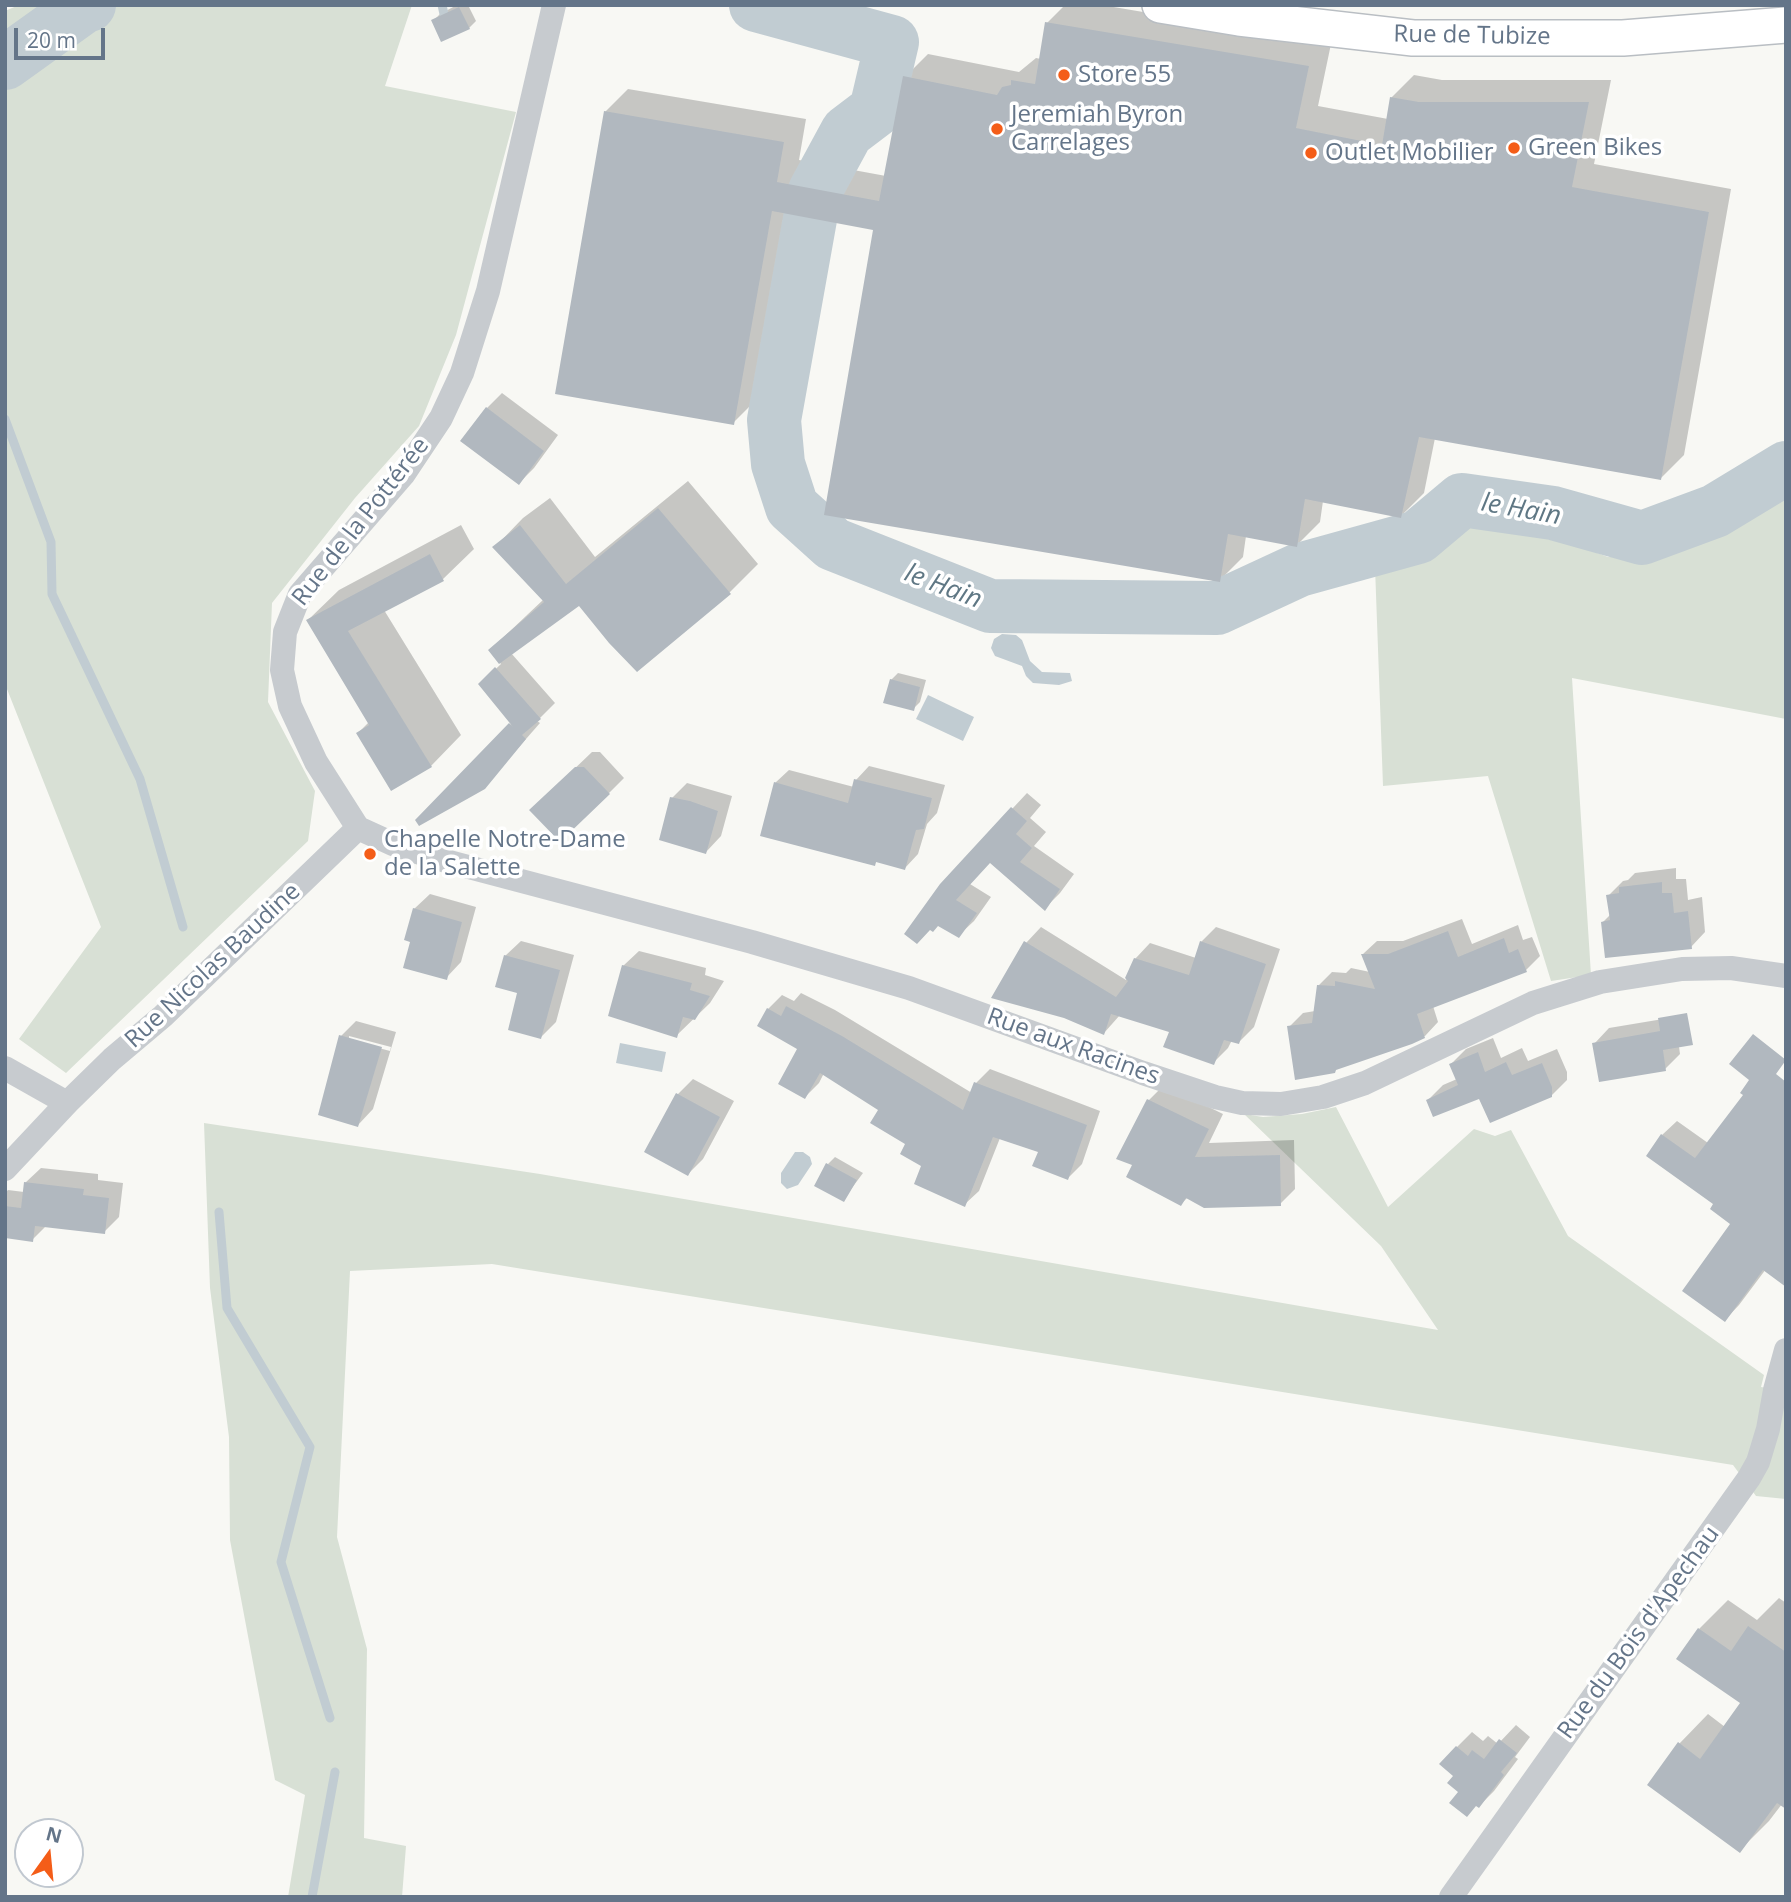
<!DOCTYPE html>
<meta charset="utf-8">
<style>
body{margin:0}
#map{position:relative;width:1791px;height:1902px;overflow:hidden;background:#f8f8f4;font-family:"Open Sans",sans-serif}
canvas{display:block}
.frame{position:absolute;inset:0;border:7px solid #647589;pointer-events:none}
.north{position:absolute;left:14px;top:1818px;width:70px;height:70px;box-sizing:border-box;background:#fff;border:2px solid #c1c8d0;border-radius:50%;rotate:15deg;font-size:19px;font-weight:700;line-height:28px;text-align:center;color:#647589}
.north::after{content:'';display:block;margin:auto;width:24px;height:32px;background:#f45d18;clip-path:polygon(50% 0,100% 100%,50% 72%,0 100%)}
.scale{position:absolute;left:14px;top:28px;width:91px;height:32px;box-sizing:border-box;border:4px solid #647589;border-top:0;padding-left:9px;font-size:21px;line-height:24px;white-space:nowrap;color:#647589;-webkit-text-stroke:5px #fff;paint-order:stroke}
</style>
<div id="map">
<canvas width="1791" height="1902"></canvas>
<div class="frame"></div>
<div class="north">N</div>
<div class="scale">20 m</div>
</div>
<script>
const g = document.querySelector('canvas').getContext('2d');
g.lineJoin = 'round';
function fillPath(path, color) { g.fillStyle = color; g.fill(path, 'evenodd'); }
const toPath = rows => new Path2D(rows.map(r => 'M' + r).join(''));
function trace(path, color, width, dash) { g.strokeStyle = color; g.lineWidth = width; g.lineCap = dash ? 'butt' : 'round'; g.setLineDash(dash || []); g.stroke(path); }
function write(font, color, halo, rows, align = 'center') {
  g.font = font + ' "Open Sans",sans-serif'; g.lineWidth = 7; g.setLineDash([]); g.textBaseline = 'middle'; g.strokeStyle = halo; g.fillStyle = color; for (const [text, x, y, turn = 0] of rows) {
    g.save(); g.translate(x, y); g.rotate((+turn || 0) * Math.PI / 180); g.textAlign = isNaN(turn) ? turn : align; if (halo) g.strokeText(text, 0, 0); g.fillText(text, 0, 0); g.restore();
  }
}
fillPath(toPath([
 [19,5,412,5,385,86,516,112,456,335,419,426,355,498,272,603,268,702,315,791,308,841,66,1073,19,1039,101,927,5,684,5,11],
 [1786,479,1786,719,1572,678,1591,975,1551,981,1488,776,1383,786,1375,567,1418,556,1474,520,1542,532,1608,557,1681,543],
 [1336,1107,1388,1207,1474,1129,1495,1136,1511,1130,1568,1236,1764,1375,1761,1387,1786,1391,1786,1499,1756,1496,1733,1465,492,1264,350,1271,337,1537,367,1649,364,1838,406,1846,402,1897,288,1897,305,1795,275,1780,230,1540,229,1437,210,1288,204,1123,540,1174,1438,1330,1381,1246,1244,1114,1263,1117,1302,1114]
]), '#d8e0d5');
fillPath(toPath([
 [1002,634,1016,635,1022,640,1030,661,1042,672,1070,673,1072,681,1059,685,1033,683,1026,676,1022,666,995,656,991,648,994,639],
 [928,695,974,717,963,741,916,719],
 [620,1043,666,1052,662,1072,616,1063],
 [795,1152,803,1152,810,1157,812,1164,798,1185,787,1189,781,1183,781,1173]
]), '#c1ccd2');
fillPath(toPath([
 [457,5,468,5,476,21,469,28,433,21,440,14],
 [1065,5,1102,5,1331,44,1318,106,1388,119,1391,98,1414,75,1442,80,1611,80,1594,164,1731,189,1684,455,1661,478,1435,438,1424,493,1401,516,1323,501,1320,522,1297,545,1246,536,1243,557,1220,580,875,229,789,212,756,400,733,423,605,112,628,89,806,119,799,160,886,176,905,77,928,54,1019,72,1036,58,1041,59,1047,23],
 [1472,5,1495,5,1493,7],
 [502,393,558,435,534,468,519,483,487,408],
 [688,481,758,564,729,593,579,604,511,653,555,703,537,721,540,723,484,787,417,821,512,723,480,684,501,664,490,650,544,599,495,547,523,518,550,498,595,557],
 [461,525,474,549,443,579,384,610,461,735,431,766,358,733,369,722,308,620,339,590],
 [898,673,926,680,920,702,913,709,891,680],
 [592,752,600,752,624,778,609,793,547,795],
 [869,766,945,785,937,813,927,824,918,854,905,868,877,861,874,864,775,783,789,770,854,787,856,780],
 [687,783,732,796,721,836,706,852,672,798],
 [1027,793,1041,805,1030,818,1046,832,1034,846,1074,874,1060,893,1045,908,990,862,970,884,991,897,974,921,958,936,941,885],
 [1676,868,1676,879,1686,879,1688,900,1702,897,1705,932,1691,947,1603,922,1611,914,1608,896,1623,881,1628,880,1635,873],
 [430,894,476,907,461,962,446,978,412,940,414,909],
 [1462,919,1472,944,1518,925,1523,940,1532,937,1540,956,1526,970,1433,1006,1438,1022,1425,1036,1339,1067,1289,1027,1303,1013,1315,1011,1318,986,1332,972,1346,973,1351,968,1370,972,1363,954,1377,941,1403,941],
 [1041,927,1126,980,1135,959,1150,943,1196,958,1201,942,1216,927,1280,949,1254,1027,1239,1042,1232,1040,1228,1048,1213,1063,1171,1031,1120,1015,1104,1033,1026,943],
 [521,941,574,955,556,1022,541,1037,505,956],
 [639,951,706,968,705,975,724,981,710,1003,676,1036,623,966],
 [801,993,835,1010,972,1093,976,1083,990,1069,1100,1111,1082,1164,1068,1178,1040,1150,1000,1138,979,1191,965,1204,907,1143,881,1110,824,1073,819,1083,805,1097,800,1048,768,1009,782,995,794,1001],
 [1675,1017,1680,1054,1665,1069,1594,1044,1609,1028],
 [356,1021,396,1032,373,1109,358,1125,341,1036],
 [349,1036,391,1047,390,1051,349,1040],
 [1493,1038,1501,1058,1522,1048,1528,1061,1557,1049,1567,1072,1567,1080,1551,1096,1428,1100,1443,1085,1457,1079,1451,1064,1466,1049],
 [693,1079,734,1101,703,1159,688,1174,646,1152,678,1094],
 [1164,1085,1223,1114,1209,1143,1294,1140,1295,1189,1280,1204,1188,1197,1181,1204,1134,1164,1149,1100],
 [1677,1121,1708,1143,1766,1269,1739,1305,1725,1320,1732,1224,1662,1135],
 [835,1157,863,1173,843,1200,828,1164],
 [41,1168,98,1174,98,1180,123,1183,119,1217,104,1232,46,1226,32,1240,5,1237,5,1193,8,1190,24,1192,25,1183],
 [1779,1598,1786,1603,1786,1807,1782,1804,1769,1821,1740,1850,1679,1744,1708,1714,1725,1727,1742,1703,1699,1629,1728,1600,1757,1620],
 [1516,1725,1530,1737,1515,1757,1518,1759,1494,1791,1479,1806,1460,1792,1456,1775,1457,1747,1472,1732,1483,1741,1488,1736,1498,1744]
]), '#0003');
trace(toPath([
 [442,5,444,14],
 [5,419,51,542,52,594,140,779,183,927],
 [219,1212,227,1308,310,1447,281,1562,330,1718],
 [312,1897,335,1772]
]), '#c1ccd2', 9);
trace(toPath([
 [756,5,892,42,876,110,847,132,815,191,774,420,778,464,792,507,833,544,990,606,1217,608,1299,570,1418,537,1462,500,1553,513,1642,538,1715,511,1786,468],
 [5,63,83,7,89,5]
]), '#c1ccd2', 54);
fillPath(toPath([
 [459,7,470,29,441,42,431,20],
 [1045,22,1309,66,1296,128,1382,145,1390,97,1419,102,1589,102,1572,187,1709,212,1661,480,1419,437,1401,518,1305,499,1297,547,1228,534,1220,582,824,515,873,230,772,211,734,425,555,394,604,111,784,142,777,182,879,201,903,76,997,95,1002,87,1011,85,1011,80,1035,84],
 [486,407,544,451,519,485,460,441],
 [658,508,731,594,637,672,609,643,579,606,499,664,488,650,544,602,492,547,520,525,566,584],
 [430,554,444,581,348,631,432,767,391,791,356,733,369,725,306,620],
 [495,667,541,719,522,735,526,739,485,789,419,826,415,820,509,723,513,727,478,684],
 [890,679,920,687,914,711,883,703],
 [575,767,584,767,610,794,560,842,529,810],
 [854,779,932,798,924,829,916,830,905,870,876,862,875,866,760,836,774,782,848,803],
 [670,797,690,801,718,811,706,854,659,840],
 [1011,807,1027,821,1016,834,1032,848,1020,862,1060,889,1045,911,990,863,956,900,977,913,959,938,938,926,933,932,930,930,917,944,904,934,940,884],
 [1662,882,1662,893,1672,893,1674,913,1688,911,1692,949,1605,958,1601,922,1610,920,1606,895,1619,893,1619,887],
 [413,908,462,922,447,980,403,968,410,942,404,940],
 [1448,931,1458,957,1504,938,1509,953,1518,949,1527,972,1417,1014,1425,1038,1412,1044,1336,1070,1335,1073,1295,1080,1287,1026,1312,1023,1317,985,1335,986,1335,981,1375,989,1361,954,1388,954],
 [1024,941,1116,997,1128,981,1125,978,1134,958,1189,975,1200,941,1266,964,1239,1044,1224,1040,1214,1065,1163,1047,1169,1032,1111,1014,1104,1035,1064,1018,991,998],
 [504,955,560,970,541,1039,508,1030,517,993,495,987],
 [622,965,692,983,690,990,710,996,695,1020,683,1017,677,1038,608,1016],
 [786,1006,842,1036,963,1110,974,1082,1087,1125,1068,1180,1032,1166,1038,1152,993,1137,965,1207,914,1184,921,1166,900,1154,905,1144,870,1123,878,1110,820,1073,805,1099,778,1084,797,1049,757,1026,767,1008,781,1016],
 [1687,1013,1693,1045,1663,1050,1666,1071,1599,1082,1592,1043,1660,1031,1658,1018],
 [1753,1034,1786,1060,1776,1074,1786,1082,1786,1287,1763,1270,1725,1322,1682,1291,1730,1224,1710,1209,1713,1204,1646,1156,1661,1134,1695,1158,1743,1095,1740,1093,1749,1080,1729,1064],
 [339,1035,382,1047,358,1127,318,1115],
 [1478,1052,1485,1072,1506,1062,1512,1075,1542,1063,1552,1087,1552,1097,1490,1123,1479,1099,1433,1117,1426,1100,1458,1085,1449,1064],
 [676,1093,720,1117,688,1176,644,1152],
 [1147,1099,1209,1129,1195,1157,1280,1155,1281,1206,1204,1208,1186,1198,1181,1206,1126,1177,1132,1165,1116,1159],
 [826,1163,857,1180,844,1202,814,1186],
 [24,1182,84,1189,83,1195,109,1198,105,1234,35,1226,33,1242,5,1238,5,1206,21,1208],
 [1748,1626,1786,1652,1786,1809,1777,1803,1740,1853,1647,1785,1678,1742,1700,1759,1740,1703,1676,1659,1698,1628,1731,1651],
 [1499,1739,1517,1753,1501,1772,1504,1775,1479,1808,1476,1806,1467,1817,1449,1803,1458,1792,1447,1783,1453,1776,1439,1764,1456,1746,1468,1756,1472,1750,1484,1759]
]), '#b1b8bf');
const secondary = toPath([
 [1160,5,1239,18,1413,38,1623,38,1786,25]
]);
trace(secondary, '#b9bec3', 38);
trace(toPath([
 [358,828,393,844,442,860,752,942,909,988,1143,1073,1215,1097,1242,1103,1281,1104,1323,1097,1365,1083,1533,1003,1600,982,1682,969,1731,968,1786,976],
 [358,828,316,762,290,706,282,670,285,632,300,594,403,475,441,418,462,373,488,291,554,5],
 [5,1068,67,1103],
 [5,1169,67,1103,112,1059,163,1016,358,828],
 [1451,1897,1749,1478,1758,1462,1768,1429,1775,1390,1786,1350]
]), '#c7cbcf', 24);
trace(secondary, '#fff', 35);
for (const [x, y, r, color] of [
 [1064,75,7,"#f45d18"],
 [997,129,7,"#f45d18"],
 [1514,148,7,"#f45d18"],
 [1311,153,7,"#f45d18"],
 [370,854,7,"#f45d18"]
]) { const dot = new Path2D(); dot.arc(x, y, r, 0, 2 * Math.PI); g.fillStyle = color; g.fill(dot); trace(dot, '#fff', 2.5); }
write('24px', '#647589', '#fff', [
 ["Rue de Tubize",1472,36,1],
 ["Rue de la Pottérée",361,522,-52],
 ["Rue Nicolas Baudine",213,966,-43],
 ["Rue aux Racines",1073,1047,20],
 ["Rue du Bois d'Apechau",1639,1633,-54]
]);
write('24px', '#647589', '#fff', [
 ["Store 55",1078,75],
 ["Jeremiah Byron",1011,115],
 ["Carrelages",1011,143],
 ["Green Bikes",1528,148],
 ["Outlet Mobilier",1325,153],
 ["Chapelle Notre-Dame",384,840],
 ["de la Salette",384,868]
], 'left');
write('italic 26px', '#5f7784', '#fff', [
 ["le Hain",1521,510,10],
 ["le Hain",943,587,21]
]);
</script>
